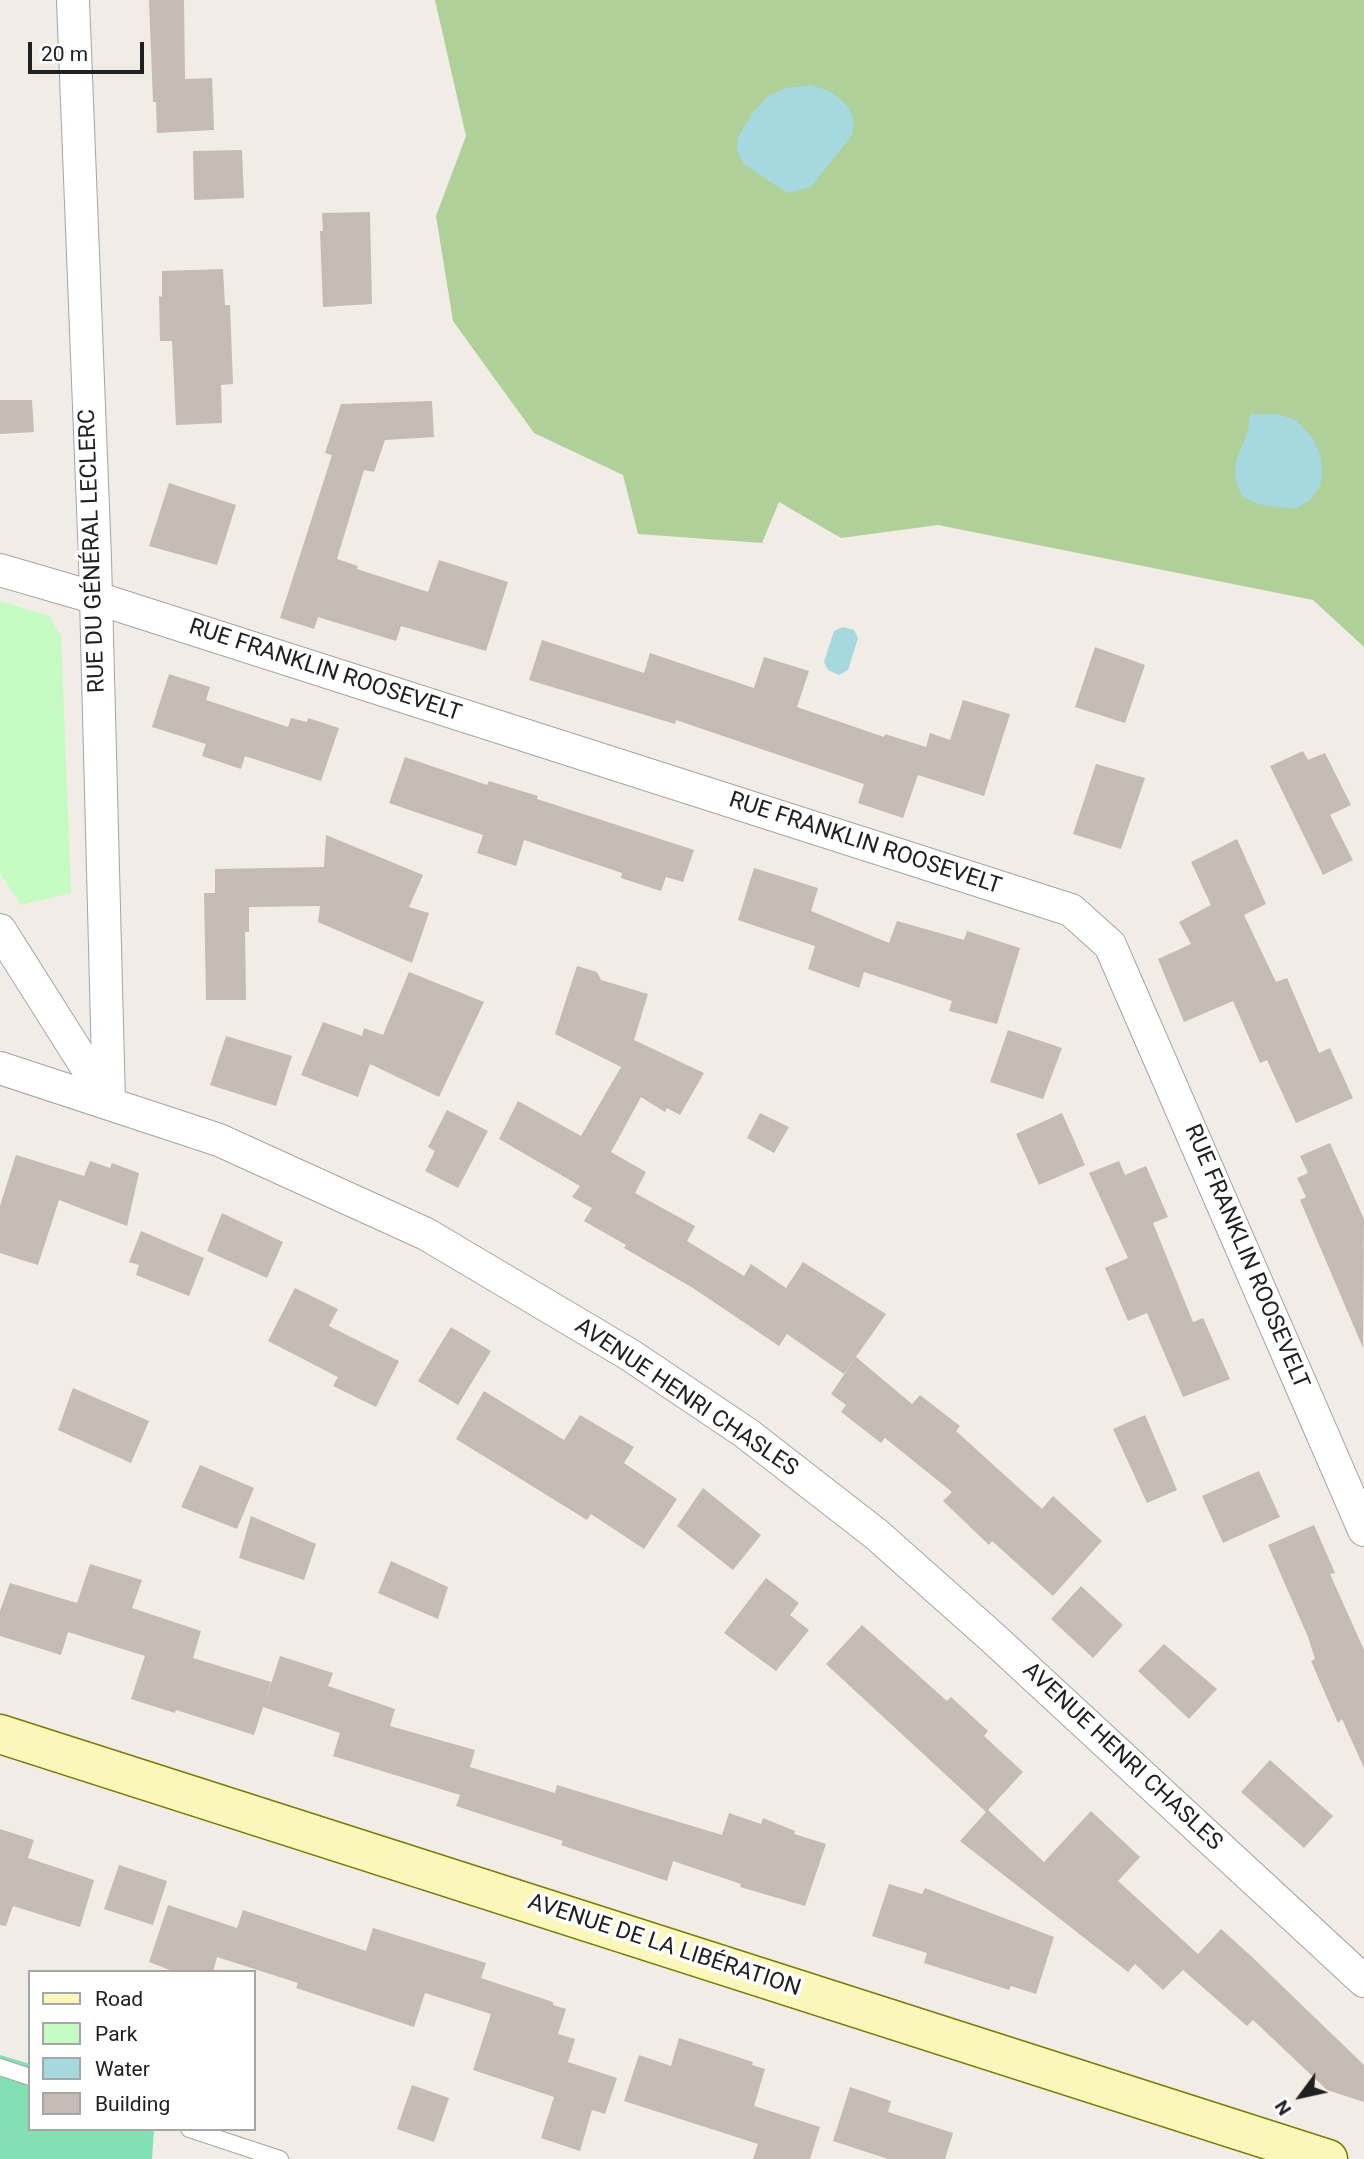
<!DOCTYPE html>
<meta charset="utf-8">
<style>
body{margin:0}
#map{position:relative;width:1364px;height:2159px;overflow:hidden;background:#f1ece6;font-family:Roboto,sans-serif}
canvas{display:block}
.legend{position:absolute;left:28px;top:1970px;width:228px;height:161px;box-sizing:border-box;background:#fff;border:2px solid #a6a6a6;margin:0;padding:9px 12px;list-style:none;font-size:21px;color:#202020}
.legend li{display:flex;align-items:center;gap:14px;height:35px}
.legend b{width:35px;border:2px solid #a6a6a6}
.north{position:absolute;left:1266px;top:2061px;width:70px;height:70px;-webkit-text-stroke:5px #fff;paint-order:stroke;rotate:237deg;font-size:19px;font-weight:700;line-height:28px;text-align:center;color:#202020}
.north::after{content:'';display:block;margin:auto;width:24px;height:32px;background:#202020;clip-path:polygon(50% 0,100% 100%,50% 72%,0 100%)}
.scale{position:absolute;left:28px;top:42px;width:116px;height:32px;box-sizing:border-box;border:4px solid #202020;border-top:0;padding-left:9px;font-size:21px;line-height:24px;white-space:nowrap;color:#202020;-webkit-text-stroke:5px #fff;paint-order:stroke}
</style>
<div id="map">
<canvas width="1364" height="2159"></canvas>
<ul class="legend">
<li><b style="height:9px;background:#fbf7ba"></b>Road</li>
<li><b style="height:19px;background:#c5fac3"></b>Park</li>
<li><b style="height:19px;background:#a6d8df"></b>Water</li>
<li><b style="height:19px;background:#c5bbb5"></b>Building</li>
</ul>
<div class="north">N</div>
<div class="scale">20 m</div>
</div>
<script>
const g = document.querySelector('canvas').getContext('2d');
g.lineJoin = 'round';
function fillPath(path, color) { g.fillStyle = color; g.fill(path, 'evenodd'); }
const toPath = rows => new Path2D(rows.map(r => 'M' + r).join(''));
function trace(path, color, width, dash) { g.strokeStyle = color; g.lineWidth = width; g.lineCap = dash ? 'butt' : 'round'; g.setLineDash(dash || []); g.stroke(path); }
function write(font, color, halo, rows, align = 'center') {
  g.font = font + ' Roboto,sans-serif'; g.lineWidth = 7; g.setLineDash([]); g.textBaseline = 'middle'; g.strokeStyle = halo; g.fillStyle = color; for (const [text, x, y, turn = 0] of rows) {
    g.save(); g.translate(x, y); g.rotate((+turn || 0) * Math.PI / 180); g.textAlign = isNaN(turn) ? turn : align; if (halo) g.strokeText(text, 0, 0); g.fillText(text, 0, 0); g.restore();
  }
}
fillPath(toPath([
 [435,0,1364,0,1364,647,1313,600,938,525,841,538,779,502,762,543,638,534,623,475,534,433,453,321,436,216,466,136]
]), '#b0d09a');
fillPath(toPath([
 [0,601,49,616,61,636,71,893,21,905,0,873]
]), '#c5fac3');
fillPath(toPath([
 [0,2055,30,2064,30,2129,154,2129,152,2159,0,2159]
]), '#83e0b3');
fillPath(toPath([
 [811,85,832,92,849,108,854,120,852,135,811,187,787,193,744,164,737,151,738,137,752,114,768,96,785,88],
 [1250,414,1277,414,1296,420,1312,437,1320,454,1322,472,1320,486,1310,500,1295,509,1257,504,1242,496,1235,480,1236,461,1248,431],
 [843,627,854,630,858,638,848,670,839,675,828,670,824,662,834,631]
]), '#a6d8df');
fillPath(toPath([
 [149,0,184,0,185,79,212,78,214,130,157,133,156,102,153,102],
 [242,150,244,198,194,200,193,151],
 [370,212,372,304,323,307,320,231,323,231,322,213],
 [223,269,225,305,230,305,233,384,221,385,222,423,176,425,172,341,160,341,159,296,162,297,162,271],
 [0,400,32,400,34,432,0,434],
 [432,401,434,437,385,440,374,472,364,470,337,559,358,566,357,569,428,592,439,560,508,582,486,651,401,626,396,641,318,617,314,629,280,618,332,455,325,453,341,404],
 [169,483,236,505,217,565,149,546],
 [542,640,644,673,650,653,754,688,764,657,809,671,797,707,884,737,885,734,926,747,930,733,950,740,963,700,1010,714,984,796,918,775,903,818,858,803,864,784,676,720,675,724,529,680],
 [1095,647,1145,665,1125,723,1075,707],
 [169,674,210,687,206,700,288,727,291,718,307,722,308,718,339,728,321,781,245,756,241,769,202,756,206,744,152,727],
 [1303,751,1308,760,1325,753,1351,805,1330,815,1353,860,1323,875,1270,766],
 [405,757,487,785,489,781,538,796,537,799,694,850,683,882,666,877,661,891,621,878,622,873,524,840,516,866,477,853,483,835,389,803],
 [1096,764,1145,778,1121,849,1073,834],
 [326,835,423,875,409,907,429,913,412,963,318,922,320,906,249,907,249,932,245,932,246,1000,206,1000,204,893,215,893,215,869,324,867],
 [1237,839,1266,904,1244,915,1276,982,1287,978,1319,1053,1330,1048,1353,1098,1296,1123,1267,1060,1260,1063,1233,1001,1184,1022,1158,959,1191,944,1179,922,1211,905,1191,862],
 [754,868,818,888,811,911,889,943,897,921,964,940,967,931,1020,948,997,1024,949,1011,952,1001,864,972,859,988,808,969,815,946,738,920],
 [577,966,597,972,601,980,648,994,634,1040,704,1073,680,1115,667,1108,665,1112,641,1097,611,1152,646,1172,635,1193,695,1226,687,1241,744,1276,751,1264,786,1288,803,1262,886,1314,844,1374,787,1334,779,1346,693,1288,624,1248,626,1245,584,1221,592,1208,572,1197,580,1186,499,1139,518,1101,581,1136,621,1067,555,1034],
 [409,972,484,1002,439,1097,370,1064,358,1097,301,1075,323,1022,362,1036,364,1028,383,1035],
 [1008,1030,1062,1048,1043,1099,990,1082],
 [226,1036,292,1056,276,1106,210,1085],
 [447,1110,488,1131,458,1188,425,1171,435,1151,428,1147],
 [760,1113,789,1127,774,1153,747,1138],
 [1062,1113,1085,1165,1039,1185,1016,1134],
 [1330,1143,1364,1219,1363,1348,1300,1200,1306,1197,1297,1178,1308,1173,1300,1156],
 [16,1155,84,1176,90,1161,110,1168,112,1163,139,1173,127,1226,59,1200,38,1265,0,1253,0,1206],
 [1119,1161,1125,1175,1146,1166,1168,1217,1153,1223,1193,1322,1203,1318,1230,1379,1183,1397,1147,1313,1128,1321,1105,1268,1128,1258,1089,1173],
 [222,1213,283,1242,267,1278,207,1251],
 [141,1231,204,1258,189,1296,136,1275,139,1265,129,1262],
 [295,1288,338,1309,329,1326,399,1361,376,1407,333,1386,338,1377,268,1341],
 [451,1327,491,1351,458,1405,418,1381],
 [856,1357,912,1404,920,1395,960,1426,956,1431,1042,1509,1053,1496,1102,1541,1053,1596,992,1541,989,1545,943,1501,952,1492,885,1438,881,1443,841,1412,846,1405,831,1394],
 [73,1388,149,1421,131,1463,58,1430],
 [484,1391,564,1440,580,1415,634,1447,624,1463,677,1499,644,1549,591,1514,587,1520,456,1439],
 [1145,1415,1177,1490,1147,1503,1113,1429],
 [200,1465,254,1488,237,1529,181,1507],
 [1259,1471,1280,1517,1223,1543,1202,1496],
 [703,1488,761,1535,733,1570,677,1526],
 [251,1516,316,1544,304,1580,239,1558],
 [1314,1525,1335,1573,1330,1574,1364,1650,1364,1768,1342,1719,1338,1723,1311,1661,1315,1659,1308,1637,1268,1545],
 [391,1561,448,1587,438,1619,378,1593],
 [90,1564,142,1580,132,1608,201,1631,193,1658,271,1682,266,1699,280,1656,333,1673,328,1686,395,1709,390,1726,475,1750,470,1767,555,1793,557,1785,722,1835,729,1813,761,1824,763,1818,795,1831,794,1834,826,1844,805,1906,740,1887,741,1884,673,1861,667,1881,561,1845,563,1841,456,1806,460,1795,333,1756,340,1733,263,1707,254,1735,176,1710,175,1713,131,1699,145,1656,68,1632,61,1655,0,1636,0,1611,10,1583,77,1603],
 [766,1578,799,1603,790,1615,809,1630,776,1671,724,1633],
 [1081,1586,1123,1625,1093,1658,1051,1619],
 [862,1625,947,1701,951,1697,988,1731,984,1736,1023,1772,988,1810,1044,1862,1091,1811,1140,1857,1118,1881,1198,1954,1221,1929,1251,1956,1364,2065,1364,2102,1327,2090,1253,2020,1247,2026,1183,1970,1163,1990,1135,1964,1128,1972,960,1841,986,1812,826,1664],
 [1164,1644,1217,1689,1189,1719,1138,1671],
 [1270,1760,1333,1816,1304,1848,1241,1792],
 [0,1829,34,1840,28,1858,94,1880,80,1927,13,1906,6,1926,0,1925],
 [119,1865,167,1881,153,1925,104,1909],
 [889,1884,922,1894,925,1888,1054,1937,1036,1994,1011,1986,1009,1990,924,1963,927,1953,872,1936],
 [168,1905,237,1928,243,1910,366,1951,373,1928,486,1963,481,1978,553,2002,553,2005,566,2009,558,2034,575,2039,568,2062,617,2078,605,2114,592,2110,580,2151,541,2138,554,2097,473,2070,491,2014,425,1993,414,2027,296,1988,298,1983,217,1957,213,1972,175,1972,149,1962],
 [679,2038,753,2062,752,2065,765,2069,754,2106,820,2127,810,2159,753,2159,758,2144,624,2101,639,2055,671,2066],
 [412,2085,449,2098,434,2142,397,2129],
 [850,2087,891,2101,888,2112,953,2133,945,2159,888,2159,833,2141]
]), '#c5bbb5');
const lane = toPath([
 [0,2067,30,2077],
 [189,2129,280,2159]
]);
const street = toPath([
 [73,0,95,559,109,1102],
 [0,570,96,598,1071,910,1110,945,1364,1530],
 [0,930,108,1101],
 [0,1068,219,1140,426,1234,630,1355,746,1433,876,1534,993,1638,1364,1981]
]);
const secondary = toPath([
 [0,1734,1328,2159]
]);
trace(lane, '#a4a4a4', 18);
trace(street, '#a4a4a4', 34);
trace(secondary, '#7a7a03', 41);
trace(lane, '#fff', 16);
trace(street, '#fff', 32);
trace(secondary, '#fbf7ba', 38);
write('23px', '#202020', '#fff', [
 ["RUE DU GÉNÉRAL LECLERC",93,551,-92],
 ["RUE FRANKLIN ROOSEVELT",325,671,18],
 ["RUE FRANKLIN ROOSEVELT",865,844,18],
 ["RUE FRANKLIN ROOSEVELT",1246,1257,67],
 ["AVENUE HENRI CHASLES",686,1398,34],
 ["AVENUE HENRI CHASLES",1122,1757,43],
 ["AVENUE DE LA LIBÉRATION",664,1946,18]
]);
</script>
